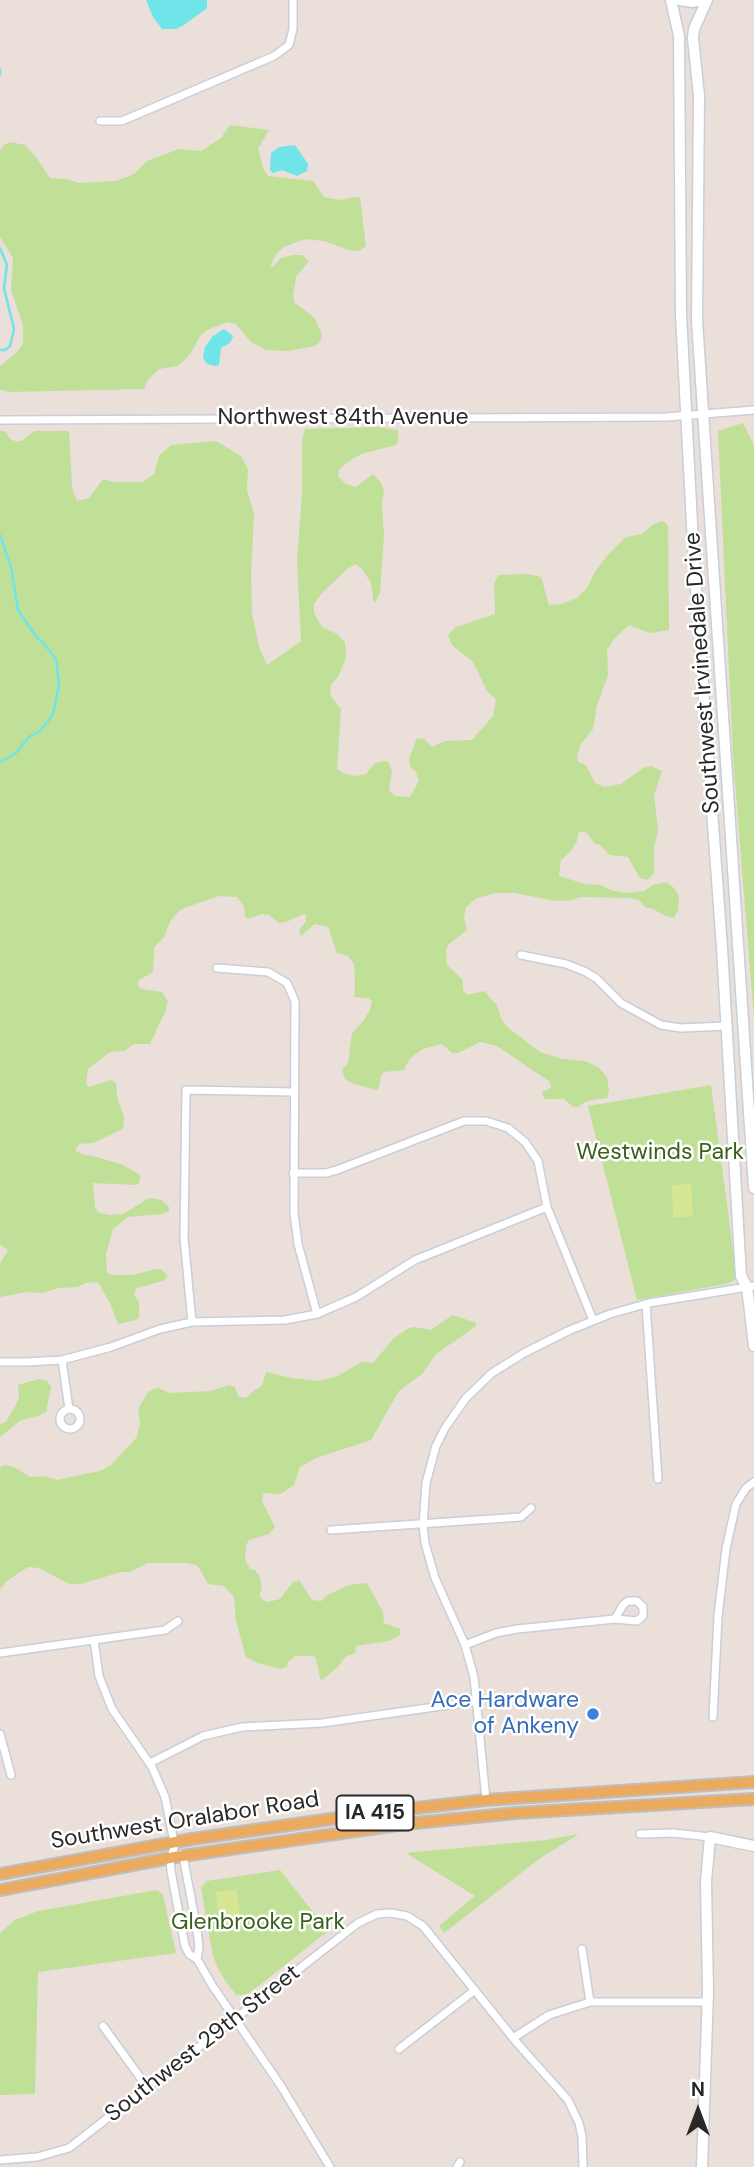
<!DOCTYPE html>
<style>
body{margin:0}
#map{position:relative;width:754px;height:2167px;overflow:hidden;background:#eadfd9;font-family:"DM Sans",sans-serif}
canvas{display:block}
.north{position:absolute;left:663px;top:2076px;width:70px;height:70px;-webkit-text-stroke:5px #fff;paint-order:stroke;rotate:0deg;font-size:19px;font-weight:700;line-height:28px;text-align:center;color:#282828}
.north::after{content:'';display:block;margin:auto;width:24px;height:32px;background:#282828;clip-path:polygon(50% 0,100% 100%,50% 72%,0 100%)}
</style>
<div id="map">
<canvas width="754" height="2167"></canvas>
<div class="north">N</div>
</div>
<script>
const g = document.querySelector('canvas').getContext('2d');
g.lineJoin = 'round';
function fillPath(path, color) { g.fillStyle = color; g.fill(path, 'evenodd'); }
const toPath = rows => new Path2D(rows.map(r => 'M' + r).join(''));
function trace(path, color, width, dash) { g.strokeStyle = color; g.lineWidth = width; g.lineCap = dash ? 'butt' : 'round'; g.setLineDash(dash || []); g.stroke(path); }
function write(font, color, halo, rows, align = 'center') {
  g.font = font + ' "DM Sans",sans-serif'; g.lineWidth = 5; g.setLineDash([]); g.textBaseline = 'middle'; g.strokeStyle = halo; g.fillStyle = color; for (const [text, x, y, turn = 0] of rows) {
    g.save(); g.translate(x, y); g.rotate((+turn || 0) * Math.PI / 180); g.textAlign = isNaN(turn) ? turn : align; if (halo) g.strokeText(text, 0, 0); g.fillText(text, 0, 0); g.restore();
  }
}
fillPath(toPath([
 [230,125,269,130,258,149,264,170,268,176,313,181,324,197,339,200,356,197,360,198,366,246,360,250,352,251,324,241,304,239,284,247,276,254,270,267,274,266,281,258,293,255,302,255,309,261,296,277,293,296,295,303,315,318,322,335,320,342,315,346,288,351,266,350,251,342,236,324,227,322,207,330,200,336,191,353,178,366,159,369,148,380,144,389,8,392,0,389,0,366,16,353,23,344,23,325,11,290,13,258,0,237,0,151,4,145,10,142,25,145,36,157,50,178,66,179,79,183,116,181,134,174,147,161,179,149,201,151,221,138],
 [743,423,754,445,754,1019,733,757,718,431],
 [377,427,398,430,398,443,393,446,364,453,354,458,339,469,338,476,346,484,356,487,373,474,381,483,384,490,382,502,384,536,380,593,374,604,371,583,363,570,356,564,347,569,322,593,314,604,314,613,322,627,337,634,345,642,346,658,338,677,331,684,330,695,341,709,337,769,345,774,357,776,366,774,375,763,385,761,389,763,392,772,389,790,395,796,410,797,419,781,416,772,410,767,409,759,417,738,424,739,432,747,445,741,472,740,493,716,496,699,487,691,473,662,452,645,448,635,456,627,495,614,494,583,499,575,528,574,541,577,549,605,561,604,577,598,587,588,595,572,607,556,626,537,642,534,654,524,662,521,668,525,669,630,650,633,629,625,614,639,607,650,608,675,597,705,593,729,581,744,577,756,578,762,586,765,595,783,604,787,621,784,643,768,651,766,662,771,654,796,658,831,654,847,654,873,651,877,646,880,640,878,628,857,610,855,600,845,594,843,586,832,579,832,577,841,571,851,561,860,559,876,585,884,600,885,614,891,628,893,644,891,653,885,666,882,674,888,679,896,678,910,674,918,668,917,651,908,646,908,640,901,632,898,580,897,572,900,556,901,514,893,496,893,477,898,466,907,464,918,467,930,449,944,446,950,447,965,463,980,463,990,467,995,484,991,497,1005,501,1018,507,1027,540,1052,562,1059,585,1061,598,1067,607,1077,609,1091,607,1098,587,1101,578,1107,573,1107,564,1099,544,1099,542,1092,551,1088,550,1082,497,1046,480,1042,458,1053,452,1053,442,1044,423,1049,410,1058,404,1070,384,1072,381,1076,379,1088,376,1090,354,1084,345,1079,342,1070,348,1063,352,1033,363,1021,370,1010,372,1001,368,998,354,997,355,985,354,964,348,956,337,953,328,927,315,924,301,936,299,931,306,921,306,915,304,914,286,922,279,923,269,915,262,914,248,919,245,917,244,906,237,897,219,896,184,908,178,912,170,922,164,937,154,947,153,972,139,980,137,984,141,989,162,992,168,1001,165,1012,150,1044,134,1044,124,1051,110,1052,88,1069,86,1084,89,1087,111,1080,116,1083,117,1097,124,1117,123,1129,93,1143,79,1144,75,1150,81,1154,93,1156,123,1165,140,1175,140,1182,136,1185,93,1183,95,1207,98,1212,109,1215,123,1214,149,1198,162,1200,169,1207,169,1211,162,1214,128,1217,113,1229,106,1254,107,1273,112,1275,133,1275,157,1269,162,1270,168,1276,163,1281,137,1288,134,1294,139,1302,139,1317,136,1320,118,1324,110,1303,99,1284,96,1282,85,1283,78,1287,58,1288,43,1293,27,1292,0,1297,0,1264,8,1250,0,1245,0,431,5,431,10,439,15,441,21,441,35,431,69,431,72,488,77,501,89,498,103,479,113,482,142,482,154,474,159,456,171,445,216,441,241,456,248,469,247,490,254,513,251,573,252,613,259,647,267,665,301,641,297,561,302,495,302,441,305,429],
 [711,1085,737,1279,726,1284,637,1300,588,1106],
 [453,1315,476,1323,476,1326,436,1354,422,1374,399,1391,371,1440,316,1458,300,1467,294,1485,280,1494,263,1493,262,1501,275,1527,269,1534,249,1540,246,1545,245,1559,250,1569,255,1570,260,1577,262,1588,259,1595,263,1600,268,1602,280,1599,293,1582,299,1580,312,1600,321,1601,327,1595,349,1585,367,1583,383,1612,384,1623,400,1629,400,1635,389,1641,356,1646,355,1653,345,1657,338,1667,322,1680,320,1678,316,1658,313,1656,295,1656,288,1662,287,1666,281,1669,257,1663,246,1657,236,1621,234,1597,224,1586,208,1584,198,1566,188,1563,148,1563,130,1572,121,1572,81,1584,69,1584,39,1568,28,1567,8,1580,0,1589,0,1467,5,1465,14,1467,30,1477,44,1476,57,1480,100,1471,111,1465,137,1437,140,1424,138,1409,148,1392,154,1389,158,1388,170,1393,211,1391,229,1385,235,1387,238,1396,243,1398,248,1397,253,1391,262,1386,266,1372,291,1378,319,1381,338,1376,361,1362,373,1363,394,1338,409,1328,414,1327,431,1330],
 [39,1379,47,1381,51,1387,46,1412,38,1416,21,1420,0,1437,0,1424,6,1422,19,1399,18,1385],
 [579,1834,539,1859,444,1933,439,1926,475,1896,406,1853,546,1840],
 [280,1870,328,1931,247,1995,236,1995,222,1976,213,1957,201,1887,207,1881],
 [157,1890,163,1895,176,1953,38,1972,35,2094,0,2095,0,1933,15,1920,38,1911]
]), '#c0df97');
fillPath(toPath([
 [691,1184,693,1216,673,1218,672,1185],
 [236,1889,242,1922,221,1926,215,1892]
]), '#d6e693');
fillPath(toPath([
 [146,0,207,0,207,8,184,25,176,29,162,29,153,17],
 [295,145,308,164,307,171,297,176,282,170,273,173,270,170,271,153,279,147],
 [224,329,233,336,230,343,221,348,219,365,214,366,206,363,203,358,205,347,213,336]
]), '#6fe4e9');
trace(toPath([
 [0,69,0,75],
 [0,248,7,265,4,288,14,329,10,346,5,350,0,350],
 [0,535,11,567,18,610,37,638,43,642,56,659,59,685,53,714,48,721,40,731,29,737,15,754,0,762]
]), '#6fe4e9', 2.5);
const minor = toPath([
 [100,121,122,121,274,56,289,45,293,29,293,0],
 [0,420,666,417,754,410],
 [521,955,566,964,584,971,596,978,621,1003,661,1025,681,1028,726,1026],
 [217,968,268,972,287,983,295,1001,294,1213,298,1244,317,1314],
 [293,1173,326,1173,337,1170,464,1121,486,1121,508,1128,525,1142,538,1161,547,1207,593,1320],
 [646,1304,658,1479],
 [192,1322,184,1238,186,1090,294,1092],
 [62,1360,69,1409],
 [0,1362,26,1362,62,1360,111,1347,160,1329,192,1322,285,1320,317,1314,356,1297,415,1260,547,1207],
 '60 1419a10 10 0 1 1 20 0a10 10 0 1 1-20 0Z',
 [331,1530,521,1517,531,1508],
 [94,1640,99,1676,112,1709,152,1767,165,1797,174,1842,174,1849,170,1858,171,1871,185,1946,189,1954,197,1959,212,1985,281,2086,330,2167],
 [465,1645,496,1633,517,1629,615,1619,637,1621,643,1616,643,1607,637,1601,628,1601,623,1605,615,1619],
 [0,1653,165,1630,178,1621],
 [713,1717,718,1616,726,1549,736,1504,746,1488,754,1482],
 [0,1734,11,1775],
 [150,1763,203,1736,242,1727,322,1723,477,1701],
 [486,1800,474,1677,465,1645,435,1578,425,1543,423,1525,426,1483,436,1446,445,1428,466,1398,492,1373,524,1353,570,1330,610,1314,649,1303,754,1286],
 [640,1834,673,1833,710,1837],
 [180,1854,184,1861,197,1930,199,1947,197,1959],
 [582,1949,590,2002],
 [103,2026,147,2087],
 [513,2038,549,2015,590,2002,708,2002],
 [399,2049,475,1990],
 [0,2160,37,2157,69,2148,358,1923,377,1914,391,1913,407,1916,423,1926,518,2044,568,2100,579,2123,582,2136,583,2167],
 [457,2167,460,2162]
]);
const secondary = toPath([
 [671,0,679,36,681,315,694,562,722,948,741,1276,747,1287,754,1346],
 [680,0,693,2,701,0],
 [707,0,694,29,693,38,699,96,697,320,754,1188],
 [702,2167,708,1992,706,1882,710,1837,754,1846]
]);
const primary = toPath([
 [0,1874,192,1839,373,1813,486,1800,754,1782],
 [0,1890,175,1857,405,1824,516,1813,754,1799]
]);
trace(minor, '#c8cfd9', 10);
trace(secondary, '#c8cfd9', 13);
trace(primary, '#bebebe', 14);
trace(minor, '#fff', 7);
trace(secondary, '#fff', 10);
trace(primary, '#ebaa5e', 10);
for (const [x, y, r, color] of [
 [593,1714,7,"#3f7fe0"]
]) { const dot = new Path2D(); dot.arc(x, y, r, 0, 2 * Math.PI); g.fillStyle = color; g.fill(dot); trace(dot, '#fff', 2.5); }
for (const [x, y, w] of [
 [375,1813,77]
]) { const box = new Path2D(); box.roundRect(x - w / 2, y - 17.5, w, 35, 5); g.fillStyle = '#fff'; g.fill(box); trace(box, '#282828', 2); }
write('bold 21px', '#282828', null, [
 ["IA 415",375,1813]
]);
write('23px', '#282828', '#fff', [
 ["Northwest 84th Avenue",343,418],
 ["Southwest Irvinedale Drive",703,673,-94],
 ["Southwest Oralabor Road",185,1821,-9],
 ["Southwest 29th Street",203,2044,-38]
]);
write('23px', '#39611c', '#fff', [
 ["Westwinds Park",660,1153],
 ["Glenbrooke Park",258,1923]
]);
write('23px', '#366cbe', '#fff', [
 ["Ace Hardware",579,1701],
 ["of Ankeny",579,1727]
], 'right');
</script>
